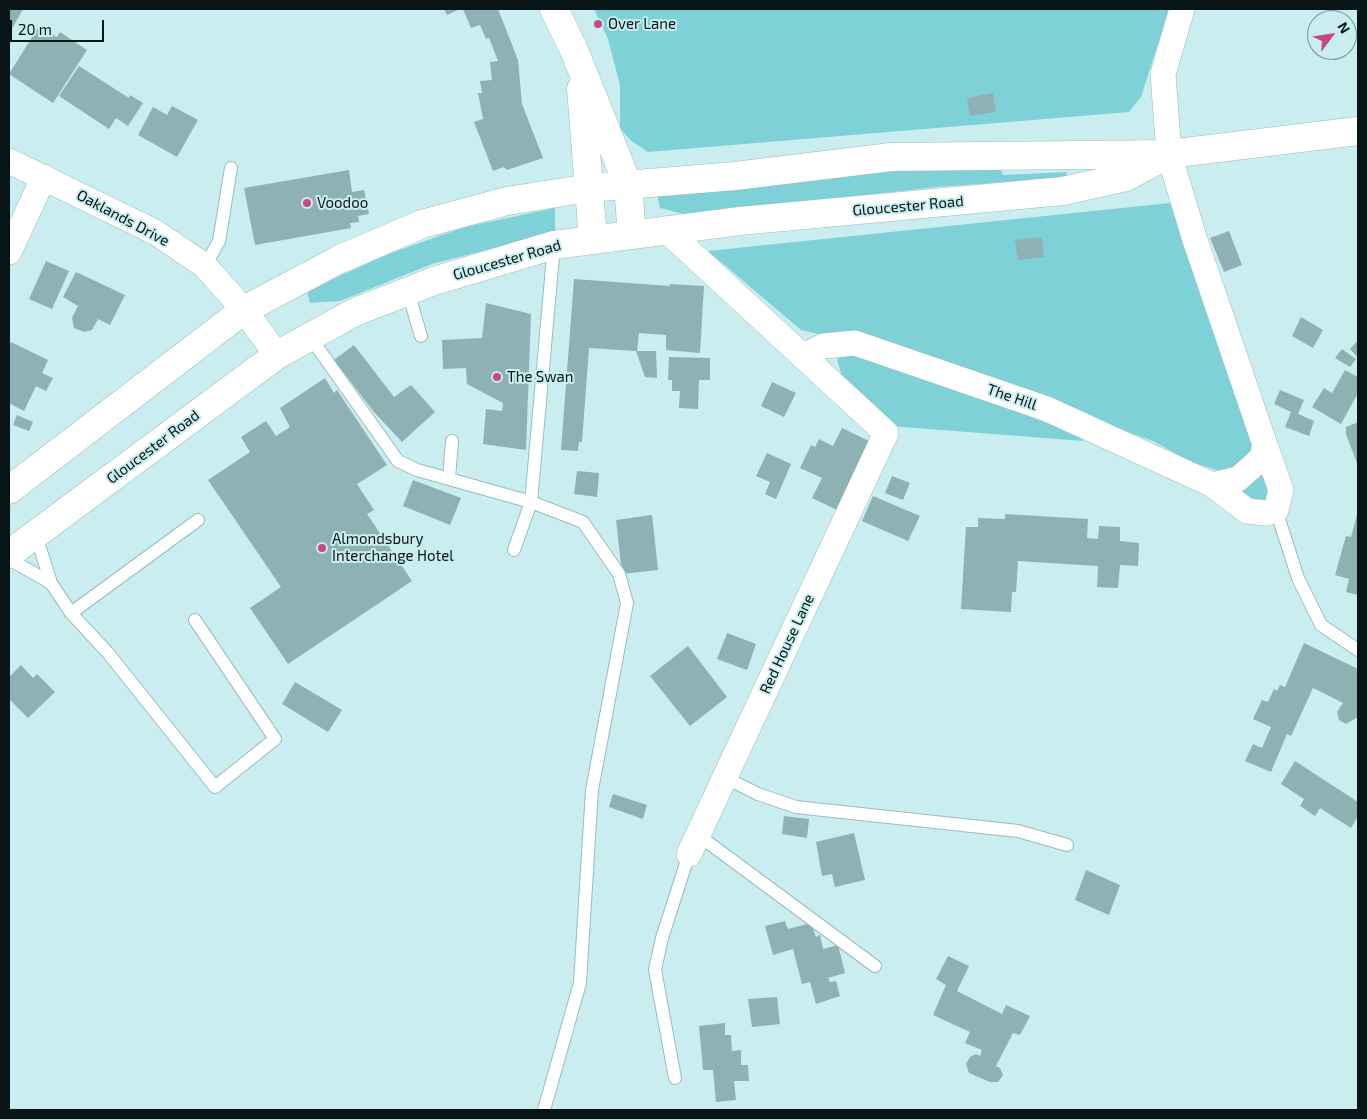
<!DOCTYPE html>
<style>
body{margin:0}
#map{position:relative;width:1367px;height:1119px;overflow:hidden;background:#caeef0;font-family:"Exo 2",sans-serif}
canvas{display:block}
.frame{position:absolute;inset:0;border:10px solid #081516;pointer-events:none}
.north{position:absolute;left:1307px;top:10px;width:50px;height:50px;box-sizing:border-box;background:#caeef0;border:1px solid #7c9799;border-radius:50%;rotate:59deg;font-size:14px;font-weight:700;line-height:20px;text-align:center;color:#081516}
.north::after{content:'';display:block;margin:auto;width:18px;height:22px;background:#c9468b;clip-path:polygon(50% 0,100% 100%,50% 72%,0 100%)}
.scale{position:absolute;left:10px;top:20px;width:94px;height:22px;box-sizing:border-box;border:2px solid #081516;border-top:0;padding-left:6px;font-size:15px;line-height:18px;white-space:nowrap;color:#081516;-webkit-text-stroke:4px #caeef0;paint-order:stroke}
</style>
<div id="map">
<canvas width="1367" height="1119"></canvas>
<div class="frame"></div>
<div class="north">N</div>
<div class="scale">20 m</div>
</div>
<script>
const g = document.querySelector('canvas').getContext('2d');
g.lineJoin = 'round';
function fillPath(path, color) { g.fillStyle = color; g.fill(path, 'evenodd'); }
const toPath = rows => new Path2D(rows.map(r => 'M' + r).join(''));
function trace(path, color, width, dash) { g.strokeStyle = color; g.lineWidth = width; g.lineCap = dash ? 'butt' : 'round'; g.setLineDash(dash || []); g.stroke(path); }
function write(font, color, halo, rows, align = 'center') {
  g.font = font + ' "Exo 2",sans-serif'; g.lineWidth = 4; g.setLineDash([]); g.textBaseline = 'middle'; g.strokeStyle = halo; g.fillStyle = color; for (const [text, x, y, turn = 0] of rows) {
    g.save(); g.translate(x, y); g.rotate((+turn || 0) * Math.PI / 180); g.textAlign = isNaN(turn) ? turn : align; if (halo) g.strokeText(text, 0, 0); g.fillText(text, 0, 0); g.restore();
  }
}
fillPath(toPath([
 [594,9,1169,9,1141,97,1129,112,648,152,630,140,620,128,620,85,608,39],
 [996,165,1004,175,1067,172,1066,178,937,187,688,215,660,208,657,195,829,175],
 [1170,203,1258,441,1256,454,1234,469,1220,471,1191,462,1153,441,866,336,823,335,801,330,708,251],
 [555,208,555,232,432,264,340,301,310,303,307,291,388,254,465,227],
 [846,351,863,353,1083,437,1083,441,890,426,844,382,837,360],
 [1265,462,1277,489,1264,509,1228,490]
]), '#7ed1d7');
fillPath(toPath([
 [9,9,23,9,9,34],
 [444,9,460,9,447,15],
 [463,9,498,9,518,60,522,104,543,158,507,170,504,167,493,171,474,122,483,119,478,93,482,93,480,81,492,80,490,62,498,61,489,38,486,39,480,25,471,28],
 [39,26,57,37,60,32,87,50,53,103,9,74],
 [79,66,129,98,130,95,143,103,128,126,116,118,109,129,59,96],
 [993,93,996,112,970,116,967,98],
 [172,106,198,120,177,157,138,135,153,107,167,115],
 [349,170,352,192,364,190,369,214,358,216,359,222,350,223,351,228,255,245,244,188],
 [1229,231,1242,265,1224,272,1210,238],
 [1042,237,1044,257,1018,260,1015,240],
 [46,261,69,271,52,309,29,299],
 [76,272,125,295,110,325,98,319,92,330,84,332,74,328,72,318,78,306,63,297],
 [574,279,670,286,670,284,704,286,700,353,666,350,666,335,639,333,637,351,656,351,657,378,645,377,636,351,589,348,582,442,579,442,578,451,561,450],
 [486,303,531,314,526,450,483,444,486,409,502,411,503,403,467,384,466,368,443,369,442,340,482,338],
 [1301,317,1323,330,1313,348,1292,336],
 [1358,340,1358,358,1350,349],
 [11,342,48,360,42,373,53,378,46,391,36,386,24,411,9,403,9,346],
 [354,345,394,397,411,385,435,412,402,442,374,412,334,360],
 [1342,349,1356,359,1350,367,1335,358],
 [669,357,710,358,710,380,699,380,698,409,679,408,680,391,672,391,672,380,668,380],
 [1345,370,1358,377,1358,393,1341,424,1312,407,1324,388,1332,393],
 [325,378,334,393,337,390,387,465,357,484,374,510,367,514,412,581,288,664,250,608,281,587,208,480,250,452,241,437,266,421,276,436,290,427,280,408],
 [772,382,796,393,784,417,761,406],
 [1280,390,1304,400,1298,414,1314,421,1309,436,1285,427,1291,412,1274,404],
 [17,415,33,422,29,431,13,425],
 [1358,422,1358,466,1346,434,1346,427],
 [842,428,869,441,837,510,812,498,822,478,800,468,811,445,815,447,819,439,833,446],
 [767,453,791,464,776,499,765,494,770,482,756,476],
 [577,471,599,473,597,497,574,494],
 [892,476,910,483,903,500,885,493],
 [413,480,461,498,450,525,403,506],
 [873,496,920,516,908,541,862,521],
 [1358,511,1358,595,1346,592,1349,579,1335,575,1346,536,1351,537],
 [1005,514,1088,519,1087,538,1098,539,1099,526,1120,527,1120,541,1139,543,1138,566,1120,565,1118,588,1097,587,1098,566,1018,561,1016,592,1012,592,1011,612,961,609,966,527,978,527,978,518,1005,519],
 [652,515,658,570,622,574,616,520],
 [727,633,756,644,747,670,717,659],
 [1304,643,1358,669,1358,717,1346,724,1339,720,1337,712,1343,703,1313,688,1291,736,1287,734,1271,772,1245,761,1253,744,1262,748,1271,727,1253,719,1262,700,1268,702,1274,689,1277,691,1280,685,1285,687],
 [688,646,727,697,690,726,650,676],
 [21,665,33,678,37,674,55,692,28,718,9,699,9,677],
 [295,682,342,710,328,732,282,704],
 [1295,761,1358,802,1358,816,1351,828,1320,808,1315,816,1300,806,1304,799,1281,784],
 [613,794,647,805,643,819,609,807],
 [784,816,809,819,807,838,782,834],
 [854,833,865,880,835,887,832,874,822,876,816,842],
 [1086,870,1120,885,1109,915,1075,900],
 [785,921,788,929,811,923,816,937,820,935,823,949,838,945,845,973,828,978,830,982,836,981,840,996,816,1004,810,982,802,984,793,949,773,955,765,926],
 [948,956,969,966,957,991,1002,1014,1006,1005,1030,1016,1020,1035,1013,1033,996,1066,1000,1068,1003,1075,998,1082,990,1082,969,1073,966,1064,970,1057,976,1054,980,1056,982,1050,965,1043,970,1032,933,1015,946,985,936,979],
 [777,997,780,1024,752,1027,748,999],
 [725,1023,725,1035,731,1035,732,1051,741,1050,741,1065,748,1065,749,1081,734,1081,736,1100,716,1102,713,1070,703,1070,699,1026]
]), '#8eb1b3');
const lane = toPath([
 [205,266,219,241,231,168],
 [408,292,421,336],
 [310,337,398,461,417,470,531,502,554,245],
 [449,478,452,441],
 [1276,510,1298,578,1321,625,1358,650],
 [36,535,51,583,71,613,198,520],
 [514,550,531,502,583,522,619,574,627,603,592,790,580,983,544,1110],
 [9,559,51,583],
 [71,613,108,653,215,787,275,739,195,620],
 [724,777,758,794,796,807,1018,831,1067,845],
 [698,835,875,966],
 [675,1078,655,970,662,938,689,854]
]);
const street = toPath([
 [9,161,155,232,205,266,244,310,277,355],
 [665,229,886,433,689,854],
 [9,252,44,177],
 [804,356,823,346,855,343,1047,409,1213,485,1238,479,1255,464,1262,457,1265,445,1194,237,1169,154,1163,74,1182,9],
 [1213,485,1247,511,1266,513,1276,510,1281,490,1265,445]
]);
const secondary = toPath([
 [554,9,574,50,628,185,632,234],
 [581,89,593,239]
]);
const primary = toPath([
 [9,490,244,310,340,259,422,224,507,201,589,188,735,176,891,157,1169,154,1358,131],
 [9,554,277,355,355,312,434,281,554,245,740,221,1063,191,1126,177,1165,156]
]);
trace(lane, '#99bcbe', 14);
trace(street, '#99bcbe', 26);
trace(secondary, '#99bcbe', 29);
trace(primary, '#99bcbe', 29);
trace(lane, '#fff', 12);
trace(street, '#fff', 25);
trace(secondary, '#fff', 28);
trace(primary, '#fff', 28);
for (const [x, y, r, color] of [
 [598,24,5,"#c9468b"],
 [307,203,5,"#c9468b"],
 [497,377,5,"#c9468b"],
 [322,548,5,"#c9468b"]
]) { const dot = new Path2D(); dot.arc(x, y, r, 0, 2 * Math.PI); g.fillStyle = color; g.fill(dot); trace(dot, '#caeef0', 2); }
write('15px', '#081516', '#caeef0', [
 ["Over Lane",608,24],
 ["Voodoo",317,203],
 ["The Swan",507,377],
 ["Almondsbury",332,539],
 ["Interchange Hotel",332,556]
], 'left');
write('15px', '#081516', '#caeef0', [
 ["Gloucester Road",908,206,-5],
 ["Oaklands Drive",123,218,28],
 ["Gloucester Road",507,260,-16],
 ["The Hill",1012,397,19],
 ["Gloucester Road",153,447,-37],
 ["Red House Lane",787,644,-65]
]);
</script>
